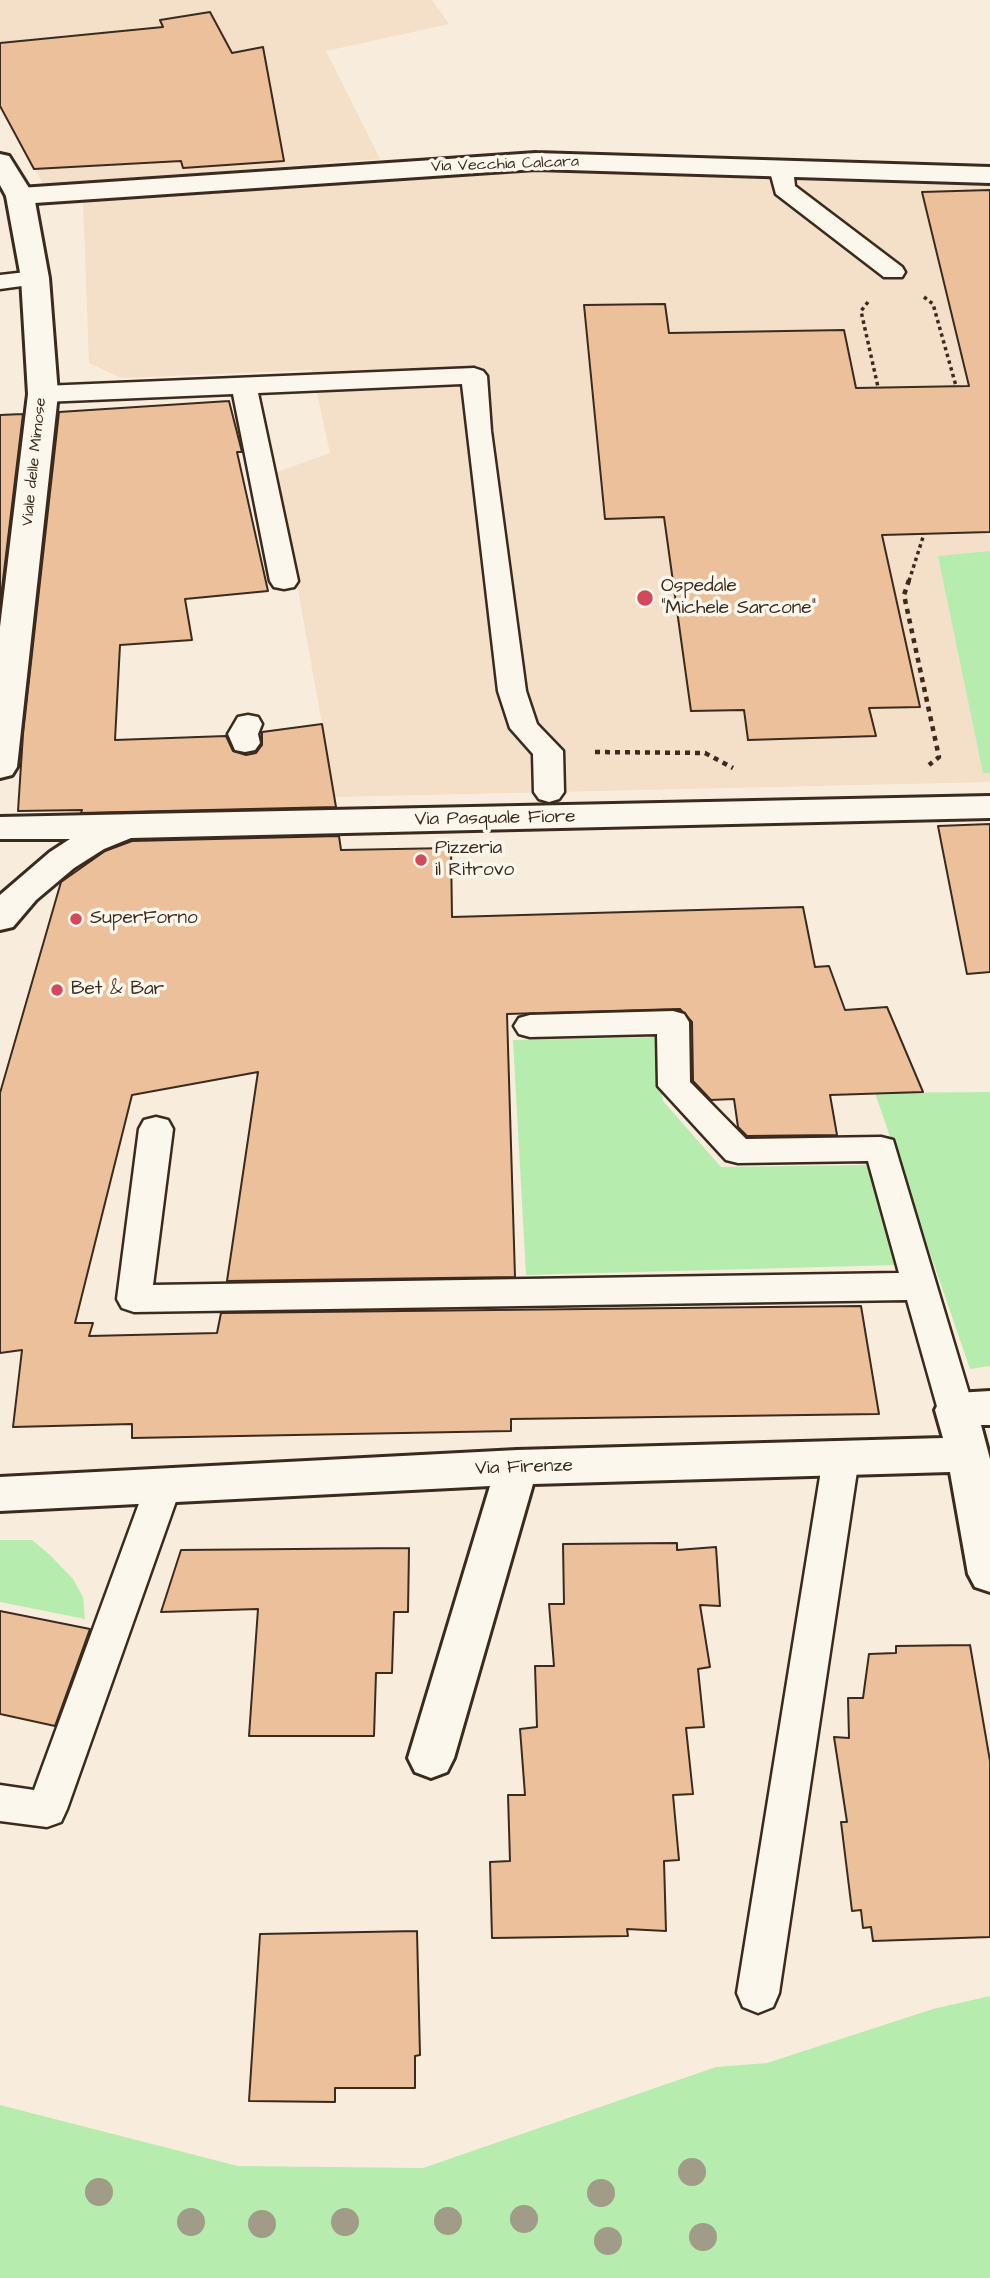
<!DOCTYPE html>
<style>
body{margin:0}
canvas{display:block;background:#f8ecdc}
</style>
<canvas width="990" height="2278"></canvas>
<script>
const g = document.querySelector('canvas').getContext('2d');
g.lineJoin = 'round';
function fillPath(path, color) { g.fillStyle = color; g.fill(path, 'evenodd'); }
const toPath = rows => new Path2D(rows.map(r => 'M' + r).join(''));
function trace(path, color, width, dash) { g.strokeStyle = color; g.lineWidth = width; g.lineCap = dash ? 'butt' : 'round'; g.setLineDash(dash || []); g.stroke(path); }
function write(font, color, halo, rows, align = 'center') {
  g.font = font + ' "Architects Daughter",sans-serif'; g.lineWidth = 7; g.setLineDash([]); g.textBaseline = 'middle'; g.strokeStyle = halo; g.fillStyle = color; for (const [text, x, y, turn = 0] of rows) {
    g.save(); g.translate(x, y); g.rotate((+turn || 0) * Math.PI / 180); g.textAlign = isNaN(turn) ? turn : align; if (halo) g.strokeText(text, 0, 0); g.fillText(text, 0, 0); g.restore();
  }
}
fillPath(toPath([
 [0,0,432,0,449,24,326,51,380,159,44,185,0,108],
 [533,172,990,183,990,782,335,797,277,472,330,453,312,370,121,378,89,363,83,201]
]), '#f4dfc8');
fillPath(toPath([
 [990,551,990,773,983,773,938,556],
 [656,1037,663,1101,721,1167,867,1165,898,1265,526,1275,513,1040],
 [990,1092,990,1366,970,1369,875,1093],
 [0,1540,32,1540,50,1555,73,1579,83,1597,85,1619,0,1602],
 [990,1996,990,2278,0,2278,0,2105,238,2166,423,2168,716,2067,767,2063,933,2009]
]), '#b6edaf');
const building = toPath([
 [210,12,232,53,263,47,284,161,183,168,181,161,34,169,0,106,0,43,163,27,160,20,210,12],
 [990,190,990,532,882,535,920,707,869,708,876,736,748,740,744,710,691,711,664,517,605,519,584,305,665,304,669,333,844,330,856,388,969,386,922,192,990,190],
 [229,401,242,452,237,452,268,591,185,599,192,640,120,645,115,740,226,736,233,751,246,755,256,753,262,745,262,732,322,724,336,807,81,813,82,810,18,811,23,734,59,412,229,401],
 [23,414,0,605,0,415,23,414],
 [990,824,990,972,967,974,938,826,990,824],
 [339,836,341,850,451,848,452,917,803,907,815,967,829,966,845,1010,887,1007,923,1092,830,1095,837,1135,747,1136,738,1127,734,1099,711,1100,693,1081,692,1022,680,1009,507,1014,515,1277,227,1281,258,1072,132,1095,75,1323,93,1323,89,1336,217,1333,221,1313,861,1306,879,1414,511,1419,511,1431,132,1438,132,1424,13,1427,22,1350,0,1353,0,1093,61,882,105,851,132,841,339,836],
 [677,1543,677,1550,716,1547,720,1606,700,1605,710,1667,698,1669,704,1727,686,1728,693,1794,673,1795,679,1860,664,1861,666,1931,627,1929,628,1936,492,1938,490,1862,510,1861,508,1795,525,1795,520,1729,537,1727,535,1666,554,1666,549,1604,564,1604,563,1544,677,1543],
 [409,1548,408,1612,394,1612,392,1673,376,1673,374,1736,249,1736,258,1609,161,1612,181,1550,409,1548],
 [0,1611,90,1629,55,1726,0,1714,0,1611],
 [970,1645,990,1761,990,1937,873,1941,871,1927,863,1928,861,1910,852,1911,841,1822,847,1822,834,1737,849,1738,848,1698,863,1698,869,1654,896,1653,896,1646,970,1645],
 [417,1931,420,2055,415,2056,415,2088,335,2088,335,2102,249,2101,260,1934,417,1931]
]);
fillPath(building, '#ecc09b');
trace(building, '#3b2a1e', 2);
const lane = toPath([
 [781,161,789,163,793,168,795,186,902,267,905,272,902,277,884,277,776,194,769,168,773,163,781,161],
 [35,271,44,273,47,278,44,283,0,289,0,275,35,271],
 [474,368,483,371,487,376,491,431,526,691,537,724,563,751,564,792,559,799,549,802,539,799,534,792,533,754,510,728,498,691,462,384,258,393,298,581,294,587,284,589,274,587,270,581,233,394,43,402,34,399,30,394,34,389,43,386,474,368],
 [248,715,258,717,262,724,258,734,260,743,255,750,245,752,235,750,228,734,238,717,248,715],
 [673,1011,684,1014,689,1022,690,1082,746,1139,881,1137,893,1140,974,1410,969,1420,956,1424,943,1420,938,1410,907,1300,134,1312,122,1308,117,1299,139,1129,144,1120,156,1117,168,1120,173,1129,153,1285,899,1273,868,1161,738,1163,726,1160,658,1086,657,1034,530,1037,519,1034,514,1026,519,1018,530,1015,673,1011],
 [841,1443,854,1448,859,1458,779,1993,773,2007,758,2013,743,2007,737,1993,823,1458,828,1448,841,1443],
 [163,1472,176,1476,181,1487,67,1809,61,1822,47,1827,0,1821,0,1785,34,1790,145,1487,150,1476,163,1472]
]);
const street = toPath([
 [536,153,990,167,990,183,536,169,20,204,10,202,6,196,10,190,20,188,536,153],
 [990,796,990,818,131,838,104,849,74,868,36,900,13,927,0,930,0,895,50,852,70,839,0,839,0,817,990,796],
 [990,1391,990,1425,981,1425,990,1459,990,1592,975,1587,968,1574,950,1472,533,1484,454,1758,447,1772,431,1778,415,1772,408,1758,490,1486,0,1511,0,1477,517,1450,943,1438,935,1410,941,1398,956,1393,990,1391]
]);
const secondary = toPath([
 [0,154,9,156,34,196,49,278,58,394,17,767,12,775,0,778,0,627,28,394,21,278,6,196,0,185,0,154]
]);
trace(lane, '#3b2a1e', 5);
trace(street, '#3b2a1e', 6);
trace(secondary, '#3b2a1e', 6);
trace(toPath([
 [924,297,933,304,956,386],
 [868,302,861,311,878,387],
 [909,581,924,534]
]), '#3b2a1e', 3.5, [3.5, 3.5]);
trace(toPath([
 [909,580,904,595,939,757,929,765],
 [595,752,705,753,733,768]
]), '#3b2a1e', 4.5, [5, 5]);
fillPath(lane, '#fbf7ec');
fillPath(street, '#fbf7ec');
fillPath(secondary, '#fbf7ec');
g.fillStyle = '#a19c87';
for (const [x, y] of [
 [692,2172],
 [99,2192],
 [601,2193],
 [524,2219],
 [448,2221],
 [191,2222],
 [345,2222],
 [262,2224],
 [703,2237],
 [608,2241]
]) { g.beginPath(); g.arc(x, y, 14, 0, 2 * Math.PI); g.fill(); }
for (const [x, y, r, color] of [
 [645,598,9,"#d1495b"],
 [421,860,7,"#d1495b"],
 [76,919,7,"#d1495b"],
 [57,990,7,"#d1495b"]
]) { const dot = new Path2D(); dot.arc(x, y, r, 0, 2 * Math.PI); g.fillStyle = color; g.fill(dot); trace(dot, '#fbf7ec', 2.5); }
write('16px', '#3b2a1e', '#fbf7ec', [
 ["Via Vecchia Calcara",505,165,-2],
 ["Viale delle Mimose",35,462,-84]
]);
write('19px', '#3b2a1e', '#fbf7ec', [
 ["Ospedale",661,587],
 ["\"Michele Sarcone\"",661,609],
 ["Pizzeria",435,849],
 ["il Ritrovo",435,871],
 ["SuperForno",90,919],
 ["Bet & Bar",71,990]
], 'left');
write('19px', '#3b2a1e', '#fbf7ec', [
 ["Via Pasquale Fiore",495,819,-1],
 ["Via Firenze",524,1468,-2]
]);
</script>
